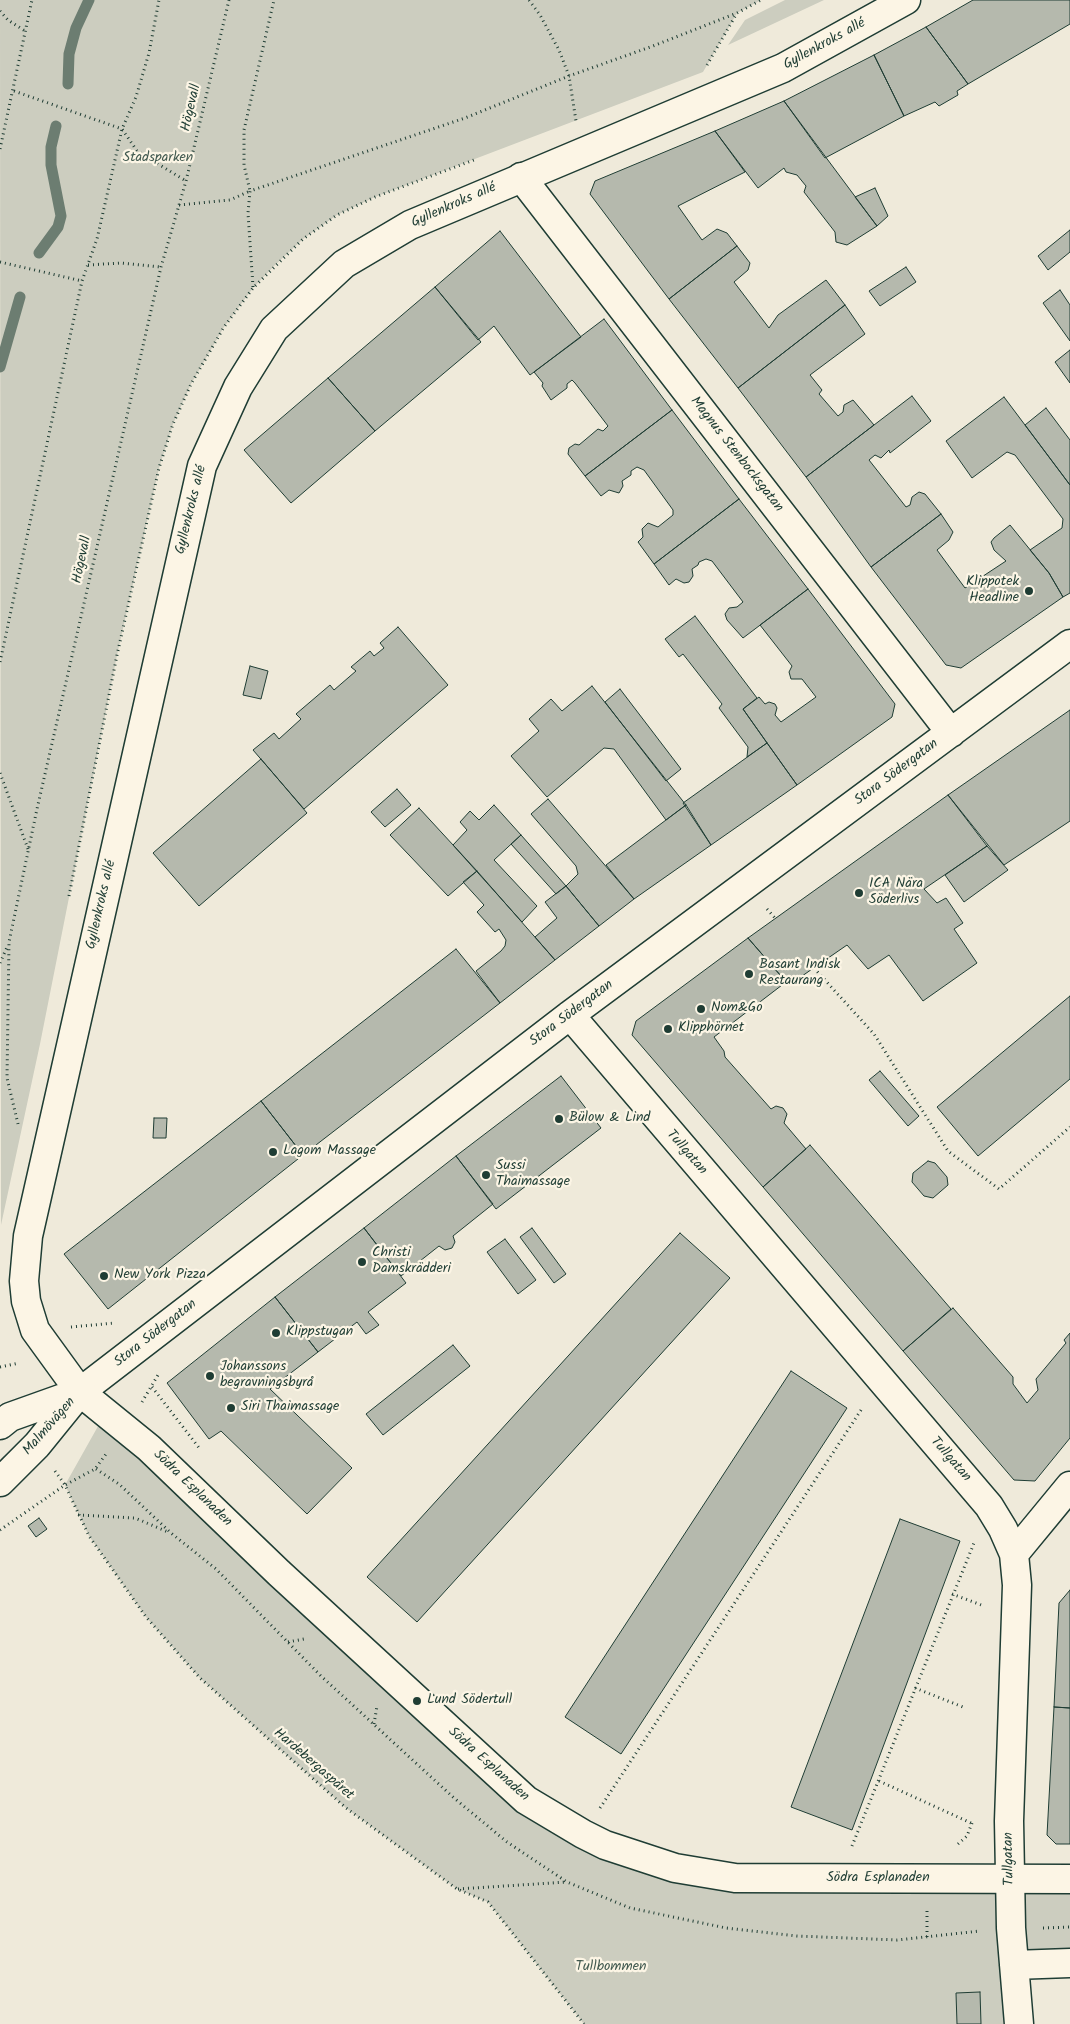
<!DOCTYPE html>
<meta charset="utf-8">
<style>
body{margin:0}
canvas{display:block;background:#efeada}
</style>
<canvas width="1070" height="2024"></canvas>
<script>
const g = document.querySelector('canvas').getContext('2d');
g.lineJoin = 'round';
function fillPath(path, color) { g.fillStyle = color; g.fill(path, 'evenodd'); }
const toPath = rows => new Path2D(rows.map(r => 'M' + r).join(''));
function trace(path, color, width, dash) { g.strokeStyle = color; g.lineWidth = width; g.lineCap = dash ? 'butt' : 'round'; g.setLineDash(dash || []); g.stroke(path); }
function write(font, color, halo, rows, align = 'center') {
  g.font = font + ' Kalam,sans-serif'; g.lineWidth = 4.5; g.setLineDash([]); g.textBaseline = 'middle'; g.strokeStyle = halo; g.fillStyle = color; for (const [text, x, y, turn = 0] of rows) {
    g.save(); g.translate(x, y); g.rotate((+turn || 0) * Math.PI / 180); g.textAlign = isNaN(turn) ? turn : align; if (halo) g.strokeText(text, 0, 0); g.fillText(text, 0, 0); g.restore();
  }
}
fillPath(toPath([
 [0,0,761,0,737,13,703,72,375,197,337,215,303,239,274,266,253,288,224,327,191,384,173,424,159,468,117,655,40,1044,1,1225],
 [785,0,824,0,728,45,745,20],
 [106,1412,526,1800,675,1868,1070,1879,1070,1963,1014,1965,1019,2024,584,2024,488,1902,457,1889,346,1808,200,1678,146,1617,89,1536,65,1485]
]), '#cccdbf');
trace(toPath([
 [68,84,69,54,76,28,89,0],
 [39,253,58,227,61,216,51,165,51,147,56,126],
 [0,367,20,297]
]), '#6c7d71', 11);
const building = toPath([
 [973,0,1070,0,1070,24,968,84,926,27,973,0],
 [926,27,968,84,957,91,958,95,939,106,935,102,904,116,874,55,926,27],
 [874,55,904,116,825,158,784,101,874,55],
 [784,101,877,226,847,245,836,242,835,232,804,192,806,186,797,175,786,172,784,168,758,188,715,131,784,101],
 [715,131,745,172,678,206,702,240,717,229,727,233,737,246,669,299,590,194,595,181,715,131],
 [875,188,888,216,877,226,855,197,875,188],
 [1070,230,1070,252,1048,270,1038,256,1070,230],
 [500,231,581,337,530,375,494,326,478,340,435,287,500,231],
 [737,246,750,263,748,270,734,282,769,328,778,315,826,280,845,305,738,388,669,299,737,246],
 [906,267,916,282,880,306,869,291,906,267],
 [435,287,481,342,375,431,328,378,435,287],
 [1060,290,1070,305,1070,341,1043,303,1060,290],
 [845,305,865,334,810,375,822,390,819,394,838,416,843,412,844,405,853,400,874,425,806,477,738,388,845,305],
 [604,319,672,410,585,476,568,454,569,448,575,444,579,445,598,429,603,431,608,426,575,383,572,380,567,384,567,388,551,400,542,386,543,383,534,372,604,319],
 [1070,350,1070,383,1055,362,1070,350],
 [328,378,375,431,291,503,244,450,328,378],
 [912,396,931,421,890,453,889,450,881,458,875,455,869,460,906,507,910,505,912,497,919,492,925,494,941,514,871,567,806,477,912,396],
 [1004,397,1070,485,1070,593,1063,597,1049,573,1030,550,1062,528,1063,519,1015,455,1007,452,972,478,946,441,1004,397],
 [1046,408,1070,440,1070,485,1025,425,1046,408],
 [672,410,739,499,654,564,638,542,643,537,642,529,648,523,658,527,673,515,673,510,644,470,637,467,631,471,631,475,622,481,623,486,619,493,609,490,601,496,585,476,672,410],
 [739,499,808,589,743,638,727,620,725,614,729,608,737,607,743,602,712,561,706,559,699,562,698,565,692,569,693,576,689,582,684,583,676,579,669,585,654,564,739,499],
 [941,514,953,532,949,540,937,550,965,588,1006,561,994,550,991,542,994,538,1010,525,1049,573,1063,597,961,668,946,665,871,567,941,514],
 [808,589,895,704,892,717,797,785,743,709,759,697,765,704,769,702,775,704,777,708,775,715,781,722,816,697,802,679,791,679,789,672,792,666,760,625,808,589],
 [695,616,757,698,743,709,767,743,747,757,748,747,719,708,722,704,683,654,679,657,665,639,695,616],
 [398,627,448,685,304,809,253,750,274,733,279,739,301,719,296,714,330,685,334,690,356,671,351,667,370,651,374,656,384,648,380,643,398,627],
 [250,666,268,671,261,699,243,695,250,666],
 [592,686,686,805,666,820,614,749,604,748,547,797,511,756,539,731,529,719,551,699,562,711,592,686],
 [620,689,681,769,666,781,605,702,620,689],
 [1070,710,1070,821,1004,865,948,795,1070,710],
 [767,743,797,785,711,845,683,803,767,743],
 [261,759,307,813,199,906,153,853,261,759],
 [397,789,411,805,385,827,371,812,397,789],
 [948,795,987,846,924,889,937,903,946,898,963,923,954,929,977,963,923,1001,889,955,868,969,847,945,789,985,748,938,948,795],
 [548,799,634,899,599,926,566,886,578,874,576,866,531,814,548,799],
 [494,805,521,835,494,860,537,906,522,922,453,845,467,830,460,822,470,811,479,820,494,805],
 [686,805,711,845,634,899,606,865,686,805],
 [419,808,477,871,448,896,390,835,419,808],
 [521,835,566,886,556,894,511,844,521,835],
 [987,846,1008,870,964,902,945,875,987,846],
 [477,871,555,960,500,1003,476,971,501,951,505,946,506,940,499,929,495,932,477,912,484,905,463,882,477,871],
 [566,886,599,926,555,960,535,937,557,918,545,902,566,886],
 [748,938,786,982,714,1037,724,1051,725,1057,771,1109,776,1106,783,1108,787,1114,784,1123,806,1149,763,1187,632,1035,636,1021,748,938],
 [456,949,500,1003,303,1155,261,1101,456,949],
 [1070,996,1070,1079,978,1156,937,1107,1070,996],
 [880,1071,919,1116,908,1126,869,1080,880,1071],
 [561,1076,601,1128,496,1209,456,1156,561,1076],
 [261,1101,303,1155,108,1309,64,1254,261,1101],
 [154,1118,167,1118,166,1138,153,1138,154,1118],
 [810,1145,951,1309,903,1351,763,1187,810,1145],
 [456,1156,493,1204,453,1236,455,1242,452,1248,445,1250,439,1246,401,1276,364,1228,456,1156],
 [928,1161,935,1163,947,1177,948,1185,933,1198,924,1196,912,1182,913,1173,928,1161],
 [364,1228,406,1283,368,1312,379,1325,366,1334,357,1322,318,1352,275,1297,364,1228],
 [532,1228,566,1274,554,1283,520,1237,532,1228],
 [680,1233,730,1278,417,1622,367,1577,680,1233],
 [505,1239,536,1280,518,1294,487,1252,505,1239],
 [275,1297,318,1352,270,1389,352,1468,307,1514,221,1431,209,1439,167,1383,275,1297],
 [953,1308,1013,1377,1013,1384,1027,1403,1038,1390,1036,1379,1066,1343,1064,1340,1070,1333,1070,1438,1035,1481,1014,1480,903,1351,953,1308],
 [453,1345,470,1366,383,1435,366,1414,453,1345],
 [791,1371,847,1408,621,1754,565,1717,791,1371],
 [39,1518,47,1529,36,1537,28,1526,39,1518],
 [900,1519,960,1541,852,1830,791,1807,900,1519],
 [1070,1590,1070,1708,1054,1707,1059,1603,1070,1590],
 [1054,1707,1070,1708,1070,1844,1056,1844,1047,1835,1054,1707],
 [980,1992,981,2024,957,2024,956,1993,980,1992]
]);
fillPath(building, '#b5b9ad');
trace(building, '#1f3d34', 1);
const street = toPath([
 [521,177,951,733],
 [570,1015,989,1506,1003,1529,1014,1554,1017,1585,1009,1821,1011,1928,1019,2024],
 [80,1392,570,1015,1070,644],
 [1014,1554,1070,1486],
 [1014,1965,1070,1963]
]);
const secondary = toPath([
 [906,0,783,68,410,225,344,264,274,329,238,387,202,466,28,1236,24,1281,26,1301,35,1330,80,1392,149,1448,279,1573,526,1800,583,1834,605,1845,675,1868,735,1878,1070,1879],
 [0,1425,10,1417,80,1392],
 [0,1482,37,1445,80,1392]
]);
trace(street, '#1f3d34', 31);
trace(secondary, '#1f3d34', 31);
trace(toPath([
 [529,0,540,15,559,50,569,76,576,121],
 [0,11,8,20,25,31],
 [707,65,737,13],
 [14,91,122,129,137,151,186,181],
 [0,149,32,0],
 [179,205,230,200,250,191,244,165,244,130,274,0],
 [0,262,82,281],
 [88,265,121,263,161,267],
 [253,287,248,213,250,191,465,118,569,76,653,46,737,13,761,0],
 [0,662,82,281,97,239,122,129,136,97,149,53,159,0],
 [0,773,28,849],
 [69,896,117,655,159,468,173,424,191,384,224,327,253,288,303,239,337,215,375,197,474,160],
 [767,909,775,918],
 [0,963,8,945],
 [814,968,874,1034,948,1151,999,1189,1070,1127],
 [18,1124,7,1078,9,942,37,809,161,267,186,181,229,0],
 [71,1327,115,1323],
 [0,1367,19,1363],
 [152,1387,200,1449],
 [142,1402,158,1375],
 [96,1469,119,1484,171,1533,216,1569,321,1676,454,1798,507,1842,567,1882,630,1908,726,1928,797,1936,897,1940,980,1931],
 [55,1471,65,1485,89,1536,146,1617,200,1678,346,1808,457,1889,488,1902,584,2024],
 [78,1515,135,1518,168,1532],
 [0,1530,65,1485,95,1469,106,1454],
 [952,1594,984,1606],
 [288,1642,304,1639],
 [915,1688,963,1707],
 [374,1724,377,1706],
 [879,1781,971,1823],
 [600,1808,863,1407],
 [958,1844,967,1836,972,1823],
 [852,1846,974,1543],
 [458,1889,567,1882],
 [1043,1928,1070,1927],
 [927,1937,927,1910]
]), '#1f3d34', 3, [1, 4]);
trace(street, '#fcf5e5', 28);
trace(secondary, '#fcf5e5', 28);
for (const [x, y, r, color] of [
 [1029,591,5,"#1f3d34"],
 [859,893,5,"#1f3d34"],
 [749,974,5,"#1f3d34"],
 [701,1009,5,"#1f3d34"],
 [668,1029,5,"#1f3d34"],
 [559,1119,5,"#1f3d34"],
 [273,1152,5,"#1f3d34"],
 [486,1175,5,"#1f3d34"],
 [362,1262,5,"#1f3d34"],
 [104,1276,5,"#1f3d34"],
 [276,1333,5,"#1f3d34"],
 [210,1376,5,"#1f3d34"],
 [231,1408,5,"#1f3d34"],
 [417,1701,5,"#1f3d34"]
]) { const dot = new Path2D(); dot.arc(x, y, r, 0, 2 * Math.PI); g.fillStyle = color; g.fill(dot); trace(dot, '#fcf5e5', 2); }
write('14px', '#1f3d34', '#fcf5e5', [
 ["Gyllenkroks allé",825,45,-29],
 ["Högevall",192,108,-77],
 ["Gyllenkroks allé",454,206,-24],
 ["Magnus Stenbocksgatan",736,455,52],
 ["Gyllenkroks allé",192,510,-76],
 ["Högevall",83,560,-78],
 ["Stora Södergatan",897,773,-37],
 ["Gyllenkroks allé",102,905,-77],
 ["Stora Södergatan",572,1014,-37],
 ["Tullgatan",686,1153,49],
 ["Stora Södergatan",156,1334,-38],
 ["Malmövägen",50,1427,-49],
 ["Tullgatan",950,1460,49],
 ["Södra Esplanaden",192,1489,44],
 ["Hardebergaspåret",313,1765,41],
 ["Södra Esplanaden",488,1765,42],
 ["Tullgatan",1010,1859,-91],
 ["Södra Esplanaden",878,1879]
]);
write('14px', '#425a50', '#fcf5e5', [
 ["Stadsparken",158,159],
 ["Tullbommen",611,1968]
]);
write('14px', '#1f3d34', '#fcf5e5', [
 ["Klippotek",1019,583,"right"],
 ["Headline",1019,599,"right"],
 ["ICA Nära",869,885],
 ["Söderlivs",869,901],
 ["Basant Indisk",759,966],
 ["Restaurang",759,982],
 ["Nom&Go",711,1009],
 ["Klipphörnet",678,1029],
 ["Bülow & Lind",569,1119],
 ["Lagom Massage",283,1152],
 ["Sussi",496,1167],
 ["Thaimassage",496,1183],
 ["Christi",372,1254],
 ["Damskrädderi",372,1270],
 ["New York Pizza",114,1276],
 ["Klippstugan",286,1333],
 ["Johanssons",220,1368],
 ["begravningsbyrå",220,1384],
 ["Siri Thaimassage",241,1408],
 ["Lund Södertull",427,1701]
], 'left');
</script>
